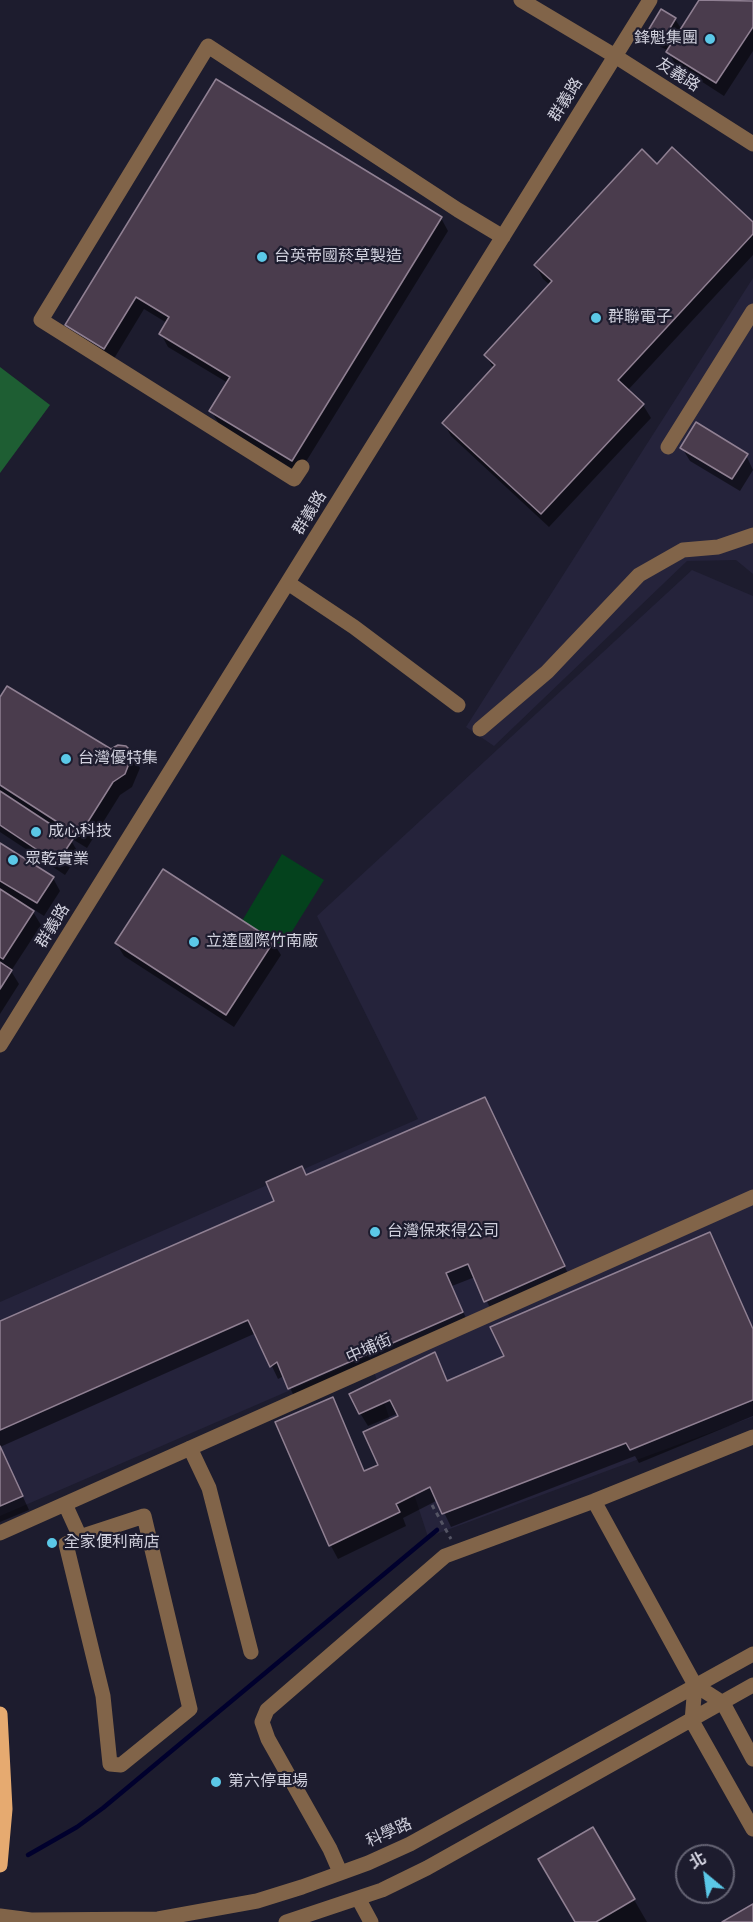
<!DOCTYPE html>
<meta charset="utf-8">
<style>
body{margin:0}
#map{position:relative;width:753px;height:1922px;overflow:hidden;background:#1d1c2e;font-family:Manrope,"Noto Sans TC",sans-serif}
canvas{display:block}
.north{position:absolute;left:675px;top:1844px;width:60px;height:60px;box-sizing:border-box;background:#1d1c2e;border:2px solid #656474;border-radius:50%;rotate:331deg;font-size:16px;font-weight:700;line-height:24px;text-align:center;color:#d0d0dd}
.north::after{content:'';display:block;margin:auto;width:21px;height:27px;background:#5bc8e7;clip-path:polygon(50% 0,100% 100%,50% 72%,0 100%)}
</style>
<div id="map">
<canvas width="753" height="1922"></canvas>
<div class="north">北</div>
</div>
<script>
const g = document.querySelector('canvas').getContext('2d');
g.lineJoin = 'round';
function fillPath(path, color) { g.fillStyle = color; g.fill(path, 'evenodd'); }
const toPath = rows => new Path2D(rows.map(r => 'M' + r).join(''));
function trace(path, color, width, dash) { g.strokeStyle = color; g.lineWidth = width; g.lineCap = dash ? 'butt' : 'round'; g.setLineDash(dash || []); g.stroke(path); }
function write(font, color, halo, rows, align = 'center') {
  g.font = font + ' Manrope,"Noto Sans TC",sans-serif'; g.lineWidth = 4.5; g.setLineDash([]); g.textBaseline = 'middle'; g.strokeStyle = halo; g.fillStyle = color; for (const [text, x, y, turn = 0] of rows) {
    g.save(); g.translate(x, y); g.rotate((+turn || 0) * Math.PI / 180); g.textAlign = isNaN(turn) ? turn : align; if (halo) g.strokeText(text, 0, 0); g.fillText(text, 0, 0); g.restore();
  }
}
fillPath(toPath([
 [753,278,753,574,736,560,687,561,494,746,466,727],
 [692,570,753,596,753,1417,428,1537,369,1356,0,1516,0,1302,418,1119,317,916]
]), '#25233b');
fillPath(toPath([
 [282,854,324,880,283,946,242,921]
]), '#04421d');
fillPath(toPath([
 [0,367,50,405,0,473]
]), '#1e5e33');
fillPath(toPath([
 [701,0,748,0,753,3,753,51,724,96,676,65,667,50,653,43,648,34,662,12,675,19,682,30],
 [217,81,441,218,448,231,299,473,219,424,211,411,228,383,168,347,161,334,167,323,144,309,112,362,74,338,67,325],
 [657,166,753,224,753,255,628,390,643,405,651,418,549,527,451,436,444,423,493,368,486,355,550,285,543,279,536,266],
 [682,448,746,455,753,470,740,491,690,461],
 [0,700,111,751,132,754,140,768,132,787,120,795,87,848,69,837,79,854,65,875,0,832],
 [0,845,53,878,60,891,44,916,30,907,41,925,11,971,19,984,0,1014],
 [273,942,281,955,234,1027,124,956,116,943],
 [492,1112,571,1280,493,1314,475,1277,452,1286,469,1325,297,1402,284,1376,278,1379,256,1333,0,1447,29,1510,0,1522,0,1322,276,1202,306,1177],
 [717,1247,753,1329,753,1416,639,1463,635,1456,451,1527,438,1500,403,1518,406,1526,338,1559,331,1546,277,1423,332,1399,365,1472,380,1466,400,1417,399,1413,368,1426,360,1413,435,1354,448,1382,506,1357],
 [593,1829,647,1922,576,1922]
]), '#0007');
trace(toPath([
 [28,1855,77,1827,103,1808,437,1530]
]), '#00002d', 4.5);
const building = toPath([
 [699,0,753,1,753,27,716,83,666,52,699,0],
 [661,9,676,18,661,43,646,34,661,9],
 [216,79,442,217,292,461,209,411,230,377,159,334,169,317,136,297,104,349,65,325,216,79],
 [672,147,753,222,753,234,618,380,644,404,541,514,442,423,495,365,484,355,552,281,534,265,642,149,657,164,672,147],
 [696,422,748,454,732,479,680,448,696,422],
 [7,686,111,749,118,745,126,746,133,753,125,774,113,782,79,836,0,785,0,697,7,686],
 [0,791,73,839,57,863,0,825,0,791],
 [0,843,54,877,37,903,0,881,0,843],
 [163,869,274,941,226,1015,115,943,163,869],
 [0,889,34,911,3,959,0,957,0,889],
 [0,962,12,970,0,989,0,962],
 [485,1097,565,1266,484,1302,468,1264,446,1273,463,1312,288,1389,277,1362,270,1367,248,1320,0,1430,0,1321,274,1201,266,1182,302,1166,306,1175,485,1097],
 [710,1232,753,1329,753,1400,630,1450,626,1443,442,1514,430,1487,396,1504,400,1512,329,1546,275,1422,333,1397,364,1471,378,1465,363,1432,398,1416,390,1400,359,1414,349,1394,435,1352,447,1381,504,1356,490,1327,710,1232],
 [0,1446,23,1496,0,1506,0,1446],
 [593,1827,635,1899,596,1922,575,1922,538,1859,593,1827],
 [753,1904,753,1922,722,1922,753,1904]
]);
fillPath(building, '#4a3c4d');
trace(building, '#908093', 1.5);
trace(toPath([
 [432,1505,451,1539]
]), '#545464', 3, [4.5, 4.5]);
trace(toPath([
 [521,0,615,56,753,144],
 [668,447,753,311],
 [302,467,294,479,41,320,208,46,458,210,503,237],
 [288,583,354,627,458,705],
 [480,729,547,672,639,575,683,550,718,547,753,535],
 [0,1045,650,0],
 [190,1448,209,1488,251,1652],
 [594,1501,695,1685,723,1703,753,1759],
 [65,1504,80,1537,66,1544,103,1696,110,1764,121,1765,190,1709,144,1516,80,1537],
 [0,1533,753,1197],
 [695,1685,692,1721,753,1829],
 [340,1872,330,1849,268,1739,262,1722,267,1710,445,1556,594,1501,753,1437],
 [358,1898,371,1922],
 [0,1916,31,1920,158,1919,257,1901,302,1887,368,1863,410,1844,753,1654],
 [286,1922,382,1890,427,1868,753,1685]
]), '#816449', 15);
trace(toPath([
 [0,1714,5,1809,0,1865]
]), '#e6aa70', 15);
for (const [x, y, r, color] of [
 [710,39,6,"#5bc8e7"],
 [262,257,6,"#5bc8e7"],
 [596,318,6,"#5bc8e7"],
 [66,759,6,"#5bc8e7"],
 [36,832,6,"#5bc8e7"],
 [13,860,6,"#5bc8e7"],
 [194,942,6,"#5bc8e7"],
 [375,1232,6,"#5bc8e7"],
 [52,1543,6,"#5bc8e7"],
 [216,1782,6,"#5bc8e7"]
]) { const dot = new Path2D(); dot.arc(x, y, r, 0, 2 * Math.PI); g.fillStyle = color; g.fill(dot); trace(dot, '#1d1c2e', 2); }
write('16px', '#d0d0dd', '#1d1c2e', [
 ["鋒魁集團",698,39,"right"],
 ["台英帝國菸草製造",274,257],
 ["群聯電子",608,318],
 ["台灣優特集",78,759],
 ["成心科技",48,832],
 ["眾乾實業",25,860],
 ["立達國際竹南廠",206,942],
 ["台灣保來得公司",387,1232],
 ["全家便利商店",64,1543],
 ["第六停車場",228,1782]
], 'left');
write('16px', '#d0d0dd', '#1d1c2e', [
 ["友義路",678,75,33],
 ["群義路",566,100,-58],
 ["群義路",310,513,-58],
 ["群義路",53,926,-58],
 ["中埔街",369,1349,-24],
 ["科學路",389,1833,-24]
]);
</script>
